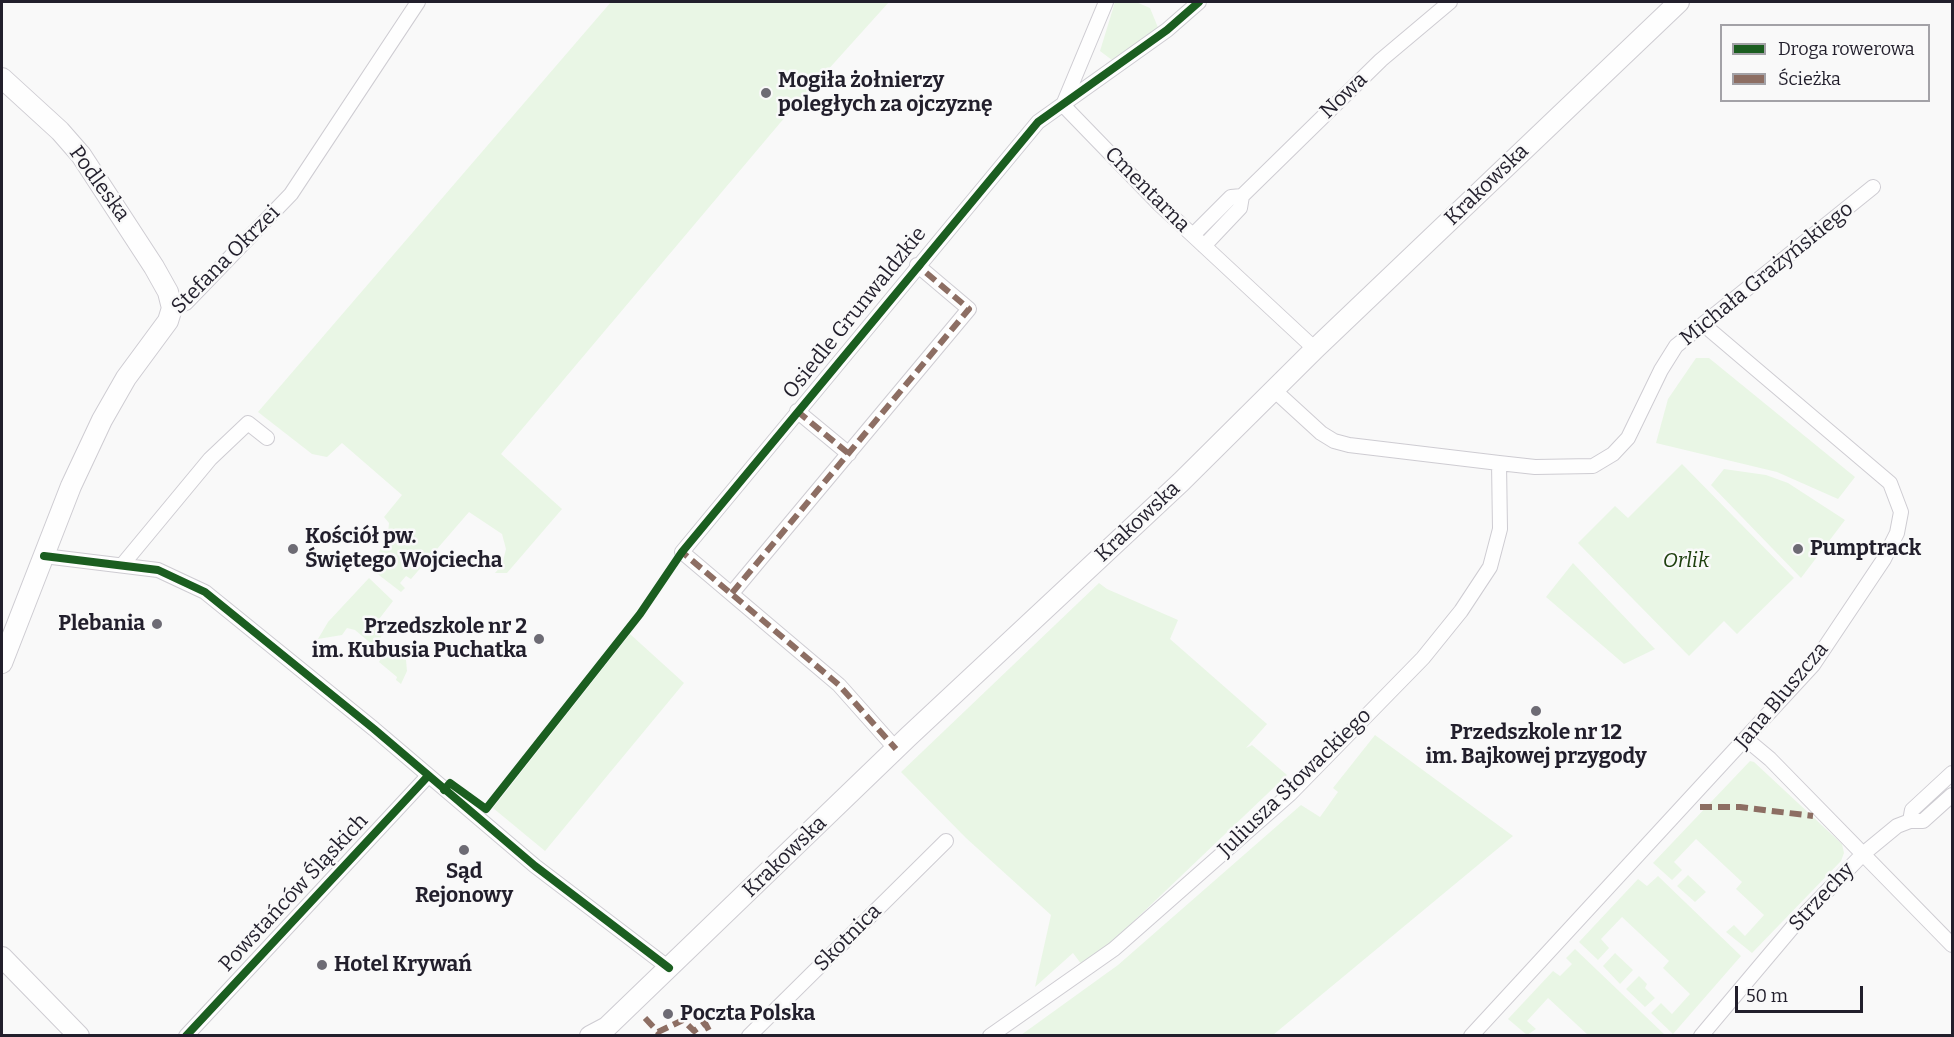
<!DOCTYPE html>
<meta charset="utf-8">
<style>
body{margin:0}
#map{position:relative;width:1954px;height:1037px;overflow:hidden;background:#f9f9f9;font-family:Bitter,serif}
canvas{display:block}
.frame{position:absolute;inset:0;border:3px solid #221f2c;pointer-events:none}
.legend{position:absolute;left:1720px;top:24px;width:210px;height:78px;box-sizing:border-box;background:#f9f9f9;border:2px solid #a3a2a7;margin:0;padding:8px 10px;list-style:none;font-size:18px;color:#221f2c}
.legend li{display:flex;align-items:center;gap:12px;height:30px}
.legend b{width:30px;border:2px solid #a3a2a7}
.scale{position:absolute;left:1735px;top:986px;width:128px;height:27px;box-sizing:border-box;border:3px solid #221f2c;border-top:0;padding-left:8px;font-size:18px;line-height:21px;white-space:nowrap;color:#221f2c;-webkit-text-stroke:4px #f9f9f9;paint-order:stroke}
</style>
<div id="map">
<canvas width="1954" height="1037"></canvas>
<div class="frame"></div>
<ul class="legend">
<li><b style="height:8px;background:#1b5e20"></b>Droga rowerowa</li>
<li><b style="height:8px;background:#8d6e63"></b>Ścieżka</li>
</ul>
<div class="scale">50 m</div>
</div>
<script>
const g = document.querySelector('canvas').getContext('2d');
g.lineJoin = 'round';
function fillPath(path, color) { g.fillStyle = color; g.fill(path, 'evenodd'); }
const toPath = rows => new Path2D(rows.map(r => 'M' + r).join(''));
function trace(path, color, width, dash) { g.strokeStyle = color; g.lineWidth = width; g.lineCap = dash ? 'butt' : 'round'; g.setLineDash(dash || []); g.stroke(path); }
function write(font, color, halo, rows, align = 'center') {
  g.font = font + ' Bitter,serif'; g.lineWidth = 5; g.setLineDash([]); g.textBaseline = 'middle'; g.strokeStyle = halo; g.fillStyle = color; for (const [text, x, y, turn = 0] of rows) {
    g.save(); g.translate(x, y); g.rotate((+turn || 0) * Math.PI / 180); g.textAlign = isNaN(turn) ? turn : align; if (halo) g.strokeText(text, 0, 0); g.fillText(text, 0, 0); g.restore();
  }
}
fillPath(toPath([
 [611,2,889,2,780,123,501,454,562,509,507,573,495,573,502,565,506,549,502,534,469,512,411,579,406,576,400,583,405,588,401,592,371,569,388,533,389,523,384,517,402,495,342,443,327,457,312,454,258,412],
 [1115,2,1136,2,1150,8,1159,30,1112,60,1100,51],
 [1696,358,1709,358,1855,477,1838,499,1777,472,1656,443,1668,399],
 [1682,464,1794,578,1737,634,1724,621,1689,656,1578,543,1615,506,1628,518],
 [1724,469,1766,475,1788,483,1845,520,1801,578,1711,485],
 [1573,563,1655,649,1624,664,1546,597],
 [369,578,393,601,376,623,384,630,379,642,374,646,355,630,347,628,342,635,318,639,328,622],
 [1099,583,1107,589,1178,620,1170,639,1267,724,1246,748,1252,745,1287,775,1115,939,1082,965,1073,953,1035,987,1051,915,966,838,901,772],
 [630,634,684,683,545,851,493,808],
 [400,646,406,660,407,671,401,684,396,680,397,677,379,662,387,649],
 [1375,735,1513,836,1273,1035,1021,1035,1118,965,1301,805,1320,817,1338,792,1333,788],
 [1750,761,1754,762,1842,844,1844,853,1841,861,1752,953,1726,932,1734,925,1745,936,1764,915,1736,889,1742,882,1696,839,1674,862,1682,870,1672,880,1653,863],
 [1688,875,1706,892,1695,902,1677,886],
 [1658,876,1741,956,1673,1034,1651,1013,1661,1003,1672,1014,1690,994,1663,968,1669,961,1622,917,1601,939,1609,948,1598,960,1579,942,1638,879,1647,886],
 [1575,949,1665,1035,1588,1035,1548,998,1527,1021,1536,1029,1527,1035,1508,1019,1553,971,1560,976,1572,964,1566,958],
 [1615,953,1633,970,1620,984,1603,966],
 [1639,976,1647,984,1645,988,1655,998,1645,1007,1626,989]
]), '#e9f6e5');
const street = toPath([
 [1063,105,1159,204,1315,349],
 [1063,105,1106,2],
 [1193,235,1231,197,1242,196],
 [1204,246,1240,208,1242,196,1381,60,1450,2],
 [172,308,186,303,291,194,418,2],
 [1274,390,1321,433,1334,441,1349,445,1499,463,1535,467,1593,466,1613,454,1628,438,1661,370,1676,346,1873,187],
 [797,411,849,454],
 [44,556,158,570,205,592,374,729,535,866,669,968],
 [123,564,210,459,248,423,267,438],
 [732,593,969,309,917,265],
 [1746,739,1770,759,1952,945],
 [896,749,839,685,682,552,1038,122,1167,30,1199,2],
 [1910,821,1912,810,1952,773],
 [186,1036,428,776],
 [749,1036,946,841],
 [990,1036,1114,949,1290,794,1423,658,1461,611,1490,567,1500,529,1499,463],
 [1471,1036,1813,665,1884,559,1897,533,1901,512,1890,483,1704,325],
 [1701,1036,1797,922,1863,854,1897,826,1910,821,1923,821,1952,795]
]);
const secondary = toPath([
 [2,78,60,131,81,155,154,267,168,292,172,308,168,321,126,378,102,420,71,486,2,663],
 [2,957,79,1036],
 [590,1036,607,1027,908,737,1181,482,1315,349,1679,2]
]);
trace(street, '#ceccd2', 16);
trace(secondary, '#ceccd2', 22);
trace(street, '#fefefe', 14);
trace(secondary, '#fefefe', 20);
trace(toPath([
 [797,411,849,454],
 [685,548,682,552,839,685,896,749],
 [732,593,969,309,917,265],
 [1700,807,1740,807,1813,816],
 [645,1018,658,1032,683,1020,694,1031,705,1023,712,1036]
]), '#8d6e63', 6, [12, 6]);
trace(toPath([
 [44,556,158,570,205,592,374,729,535,866,669,968],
 [444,790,450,783,486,809,640,614,682,552,1038,122,1167,30,1199,2],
 [186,1036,428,776]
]), '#1b5e20', 8);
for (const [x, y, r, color] of [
 [766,93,6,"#6d6b74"],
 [293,549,6,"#6d6b74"],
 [1798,549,6,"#6d6b74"],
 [157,624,6,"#6d6b74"],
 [539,639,6,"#6d6b74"],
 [1536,711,6,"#6d6b74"],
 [464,850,6,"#6d6b74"],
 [322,965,6,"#6d6b74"],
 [668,1014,6,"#6d6b74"]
]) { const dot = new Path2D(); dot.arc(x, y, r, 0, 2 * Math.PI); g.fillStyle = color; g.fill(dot); trace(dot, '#f9f9f9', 2); }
write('bold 21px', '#221f2c', '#f9f9f9', [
 ["Mogiła żołnierzy",778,81],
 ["poległych za ojczyznę",778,105],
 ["Kościół pw.",305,537],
 ["Świętego Wojciecha",305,561],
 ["Pumptrack",1810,549],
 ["Plebania",145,624,"right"],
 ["Przedszkole nr 2",527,627,"right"],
 ["im. Kubusia Puchatka",527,651,"right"],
 ["Przedszkole nr 12",1536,733,"center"],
 ["im. Bajkowej przygody",1536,757,"center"],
 ["Sąd",464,872,"center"],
 ["Rejonowy",464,896,"center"],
 ["Hotel Krywań",334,965],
 ["Poczta Polska",680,1014]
], 'left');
write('21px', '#221f2c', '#f9f9f9', [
 ["Nowa",1344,96,-44],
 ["Podleska",99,184,54],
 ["Krakowska",1487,185,-44],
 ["Cmentarna",1147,190,45],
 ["Stefana Okrzei",226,260,-45],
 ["Michała Grażyńskiego",1767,274,-39],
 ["Osiedle Grunwaldzkie",855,313,-51],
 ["Krakowska",1138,522,-43],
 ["Jana Bluszcza",1782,696,-50],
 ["Juliusza Słowackiego",1295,783,-44],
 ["Krakowska",785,857,-44],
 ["Powstańców Śląskich",294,893,-47],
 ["Strzechy",1822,897,-47],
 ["Skotnica",848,938,-45]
]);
write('italic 21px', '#1f410f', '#f9f9f9', [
 ["Orlik",1686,561]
]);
</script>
